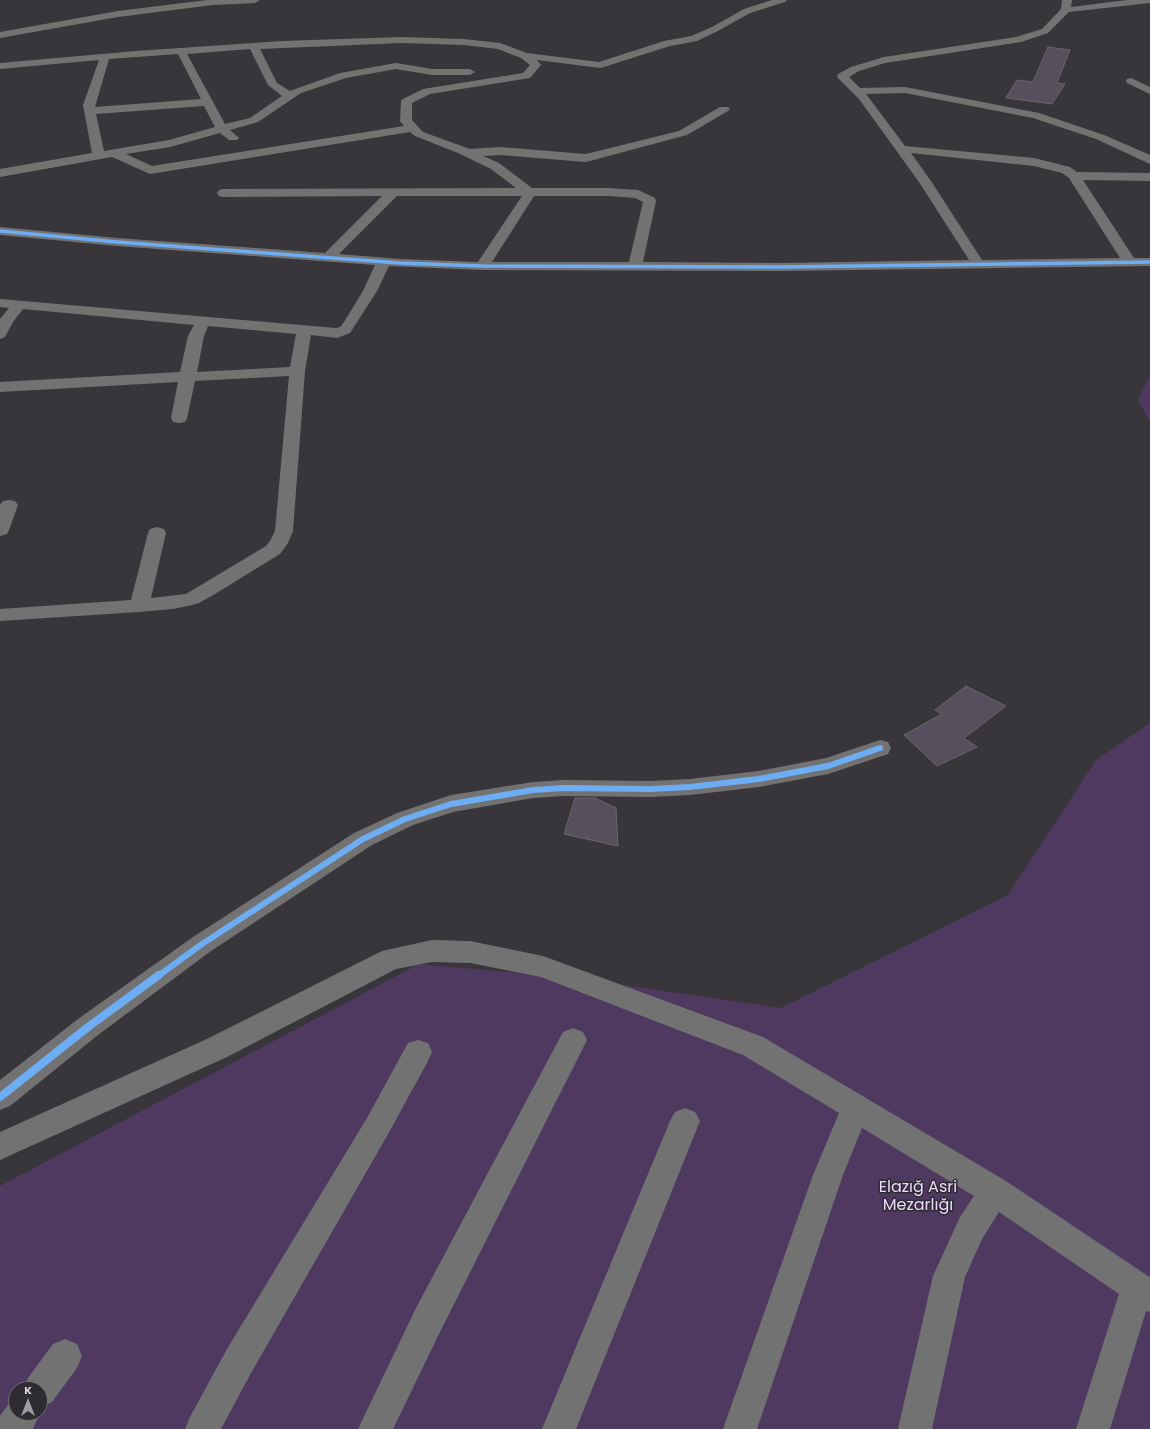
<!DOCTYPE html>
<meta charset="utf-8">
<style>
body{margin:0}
#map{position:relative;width:1150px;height:1429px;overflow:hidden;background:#39363b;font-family:Poppins,sans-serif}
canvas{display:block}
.north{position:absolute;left:8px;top:1381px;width:40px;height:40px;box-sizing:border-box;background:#2f2b32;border:1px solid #736f75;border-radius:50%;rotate:0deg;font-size:11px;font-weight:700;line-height:16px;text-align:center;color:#d8d6da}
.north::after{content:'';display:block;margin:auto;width:14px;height:18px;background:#a09ea2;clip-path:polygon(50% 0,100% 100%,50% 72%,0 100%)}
</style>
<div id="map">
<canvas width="1150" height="1429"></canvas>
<div class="north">K</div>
</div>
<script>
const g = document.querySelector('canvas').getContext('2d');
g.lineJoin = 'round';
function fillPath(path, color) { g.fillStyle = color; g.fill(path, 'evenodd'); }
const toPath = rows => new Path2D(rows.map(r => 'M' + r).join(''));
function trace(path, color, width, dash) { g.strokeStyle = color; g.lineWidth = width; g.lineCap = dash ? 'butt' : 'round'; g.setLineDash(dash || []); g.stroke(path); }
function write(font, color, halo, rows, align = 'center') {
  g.font = font + ' Poppins,sans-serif'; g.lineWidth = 3; g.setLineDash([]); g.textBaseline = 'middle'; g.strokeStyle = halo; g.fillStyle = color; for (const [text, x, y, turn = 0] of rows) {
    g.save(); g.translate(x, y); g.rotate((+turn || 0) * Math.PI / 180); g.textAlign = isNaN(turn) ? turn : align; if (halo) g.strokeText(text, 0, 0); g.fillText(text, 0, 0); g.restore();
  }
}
fillPath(toPath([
 [1150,375,1150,422,1138,400],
 [1150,723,1150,1429,0,1429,0,1186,419,964,574,978,781,1008,1008,895,1096,760],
 [16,1389,40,1389,40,1413,16,1413]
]), '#4f3960');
const building = toPath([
 [1048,47,1070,50,1057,83,1065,84,1052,104,1006,98,1017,80,1033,82,1048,47],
 [966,686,1006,706,964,738,977,747,937,766,904,735,942,714,935,710,966,686],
 [575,798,595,798,616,808,618,846,564,834,575,798]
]);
fillPath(building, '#574f5d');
trace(building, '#69676a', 1);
fillPath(toPath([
 [207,0,260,0,255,3,213,5,118,17,0,38,0,32,118,11,207,0],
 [772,0,787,0,785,2,750,13,718,31,697,41,670,46,604,67,600,68,537,60,541,65,530,78,430,94,412,103,412,120,423,132,470,149,500,147,586,154,679,131,720,107,728,107,730,109,728,111,687,135,586,162,500,155,483,156,499,163,532,188,609,188,638,190,655,198,656,201,643,262,780,263,969,260,919,182,859,99,838,78,837,76,838,74,851,67,884,57,1016,37,1042,29,1061,9,1062,0,1072,0,1071,7,1127,0,1150,0,1150,3,1069,12,1048,33,1021,42,885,63,859,71,849,77,860,88,905,87,1039,113,1104,135,1150,155,1150,164,1096,139,1033,118,905,93,866,94,905,146,1034,158,1070,167,1077,172,1150,173,1150,181,1083,180,1134,258,1150,258,1150,266,780,271,482,270,389,266,377,291,350,333,337,338,311,335,305,371,293,531,288,543,280,554,215,594,199,603,192,605,173,609,139,612,0,621,0,609,131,600,148,533,150,529,157,527,164,529,166,533,151,598,186,594,266,546,270,541,275,531,289,376,195,381,187,418,185,422,179,423,173,422,171,418,178,382,0,392,0,382,180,372,188,336,194,325,23,309,13,322,5,337,0,339,0,319,9,308,0,307,0,299,336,328,340,327,344,322,363,291,375,265,117,246,0,235,0,227,117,238,325,253,382,196,223,197,219,196,217,193,219,190,223,189,516,188,491,169,458,153,415,136,410,132,150,174,112,157,0,177,0,169,92,153,83,105,99,60,0,69,0,63,136,51,282,41,402,37,464,39,500,43,527,53,599,62,664,41,691,36,712,27,744,9,772,0],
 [402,43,464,45,498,49,521,58,530,65,523,73,423,89,403,99,401,101,400,121,404,126,152,166,126,154,170,147,220,133,229,140,237,140,239,138,230,130,258,122,301,93,346,78,396,69,432,75,470,75,475,72,470,69,432,69,396,63,340,73,290,91,277,83,260,49,402,43],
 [250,49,268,85,282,96,250,118,225,124,187,54,250,49],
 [178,54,201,99,95,107,109,59,178,54],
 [204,106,215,127,169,140,104,151,96,114,204,106],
 [911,153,1034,166,1062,173,1069,178,1120,258,982,260,931,181,911,153],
 [397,196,522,196,478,262,400,259,339,254,397,196],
 [534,196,609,196,635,198,643,202,629,262,492,262,534,196],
 [208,326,296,334,290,367,197,372,204,336,208,326],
 [1131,78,1150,87,1150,94,1127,83,1126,81,1127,79,1131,78],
 [9,500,15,501,18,505,9,530,7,534,0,536,0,505,3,501,9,500],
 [880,740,888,742,891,748,888,754,828,774,759,787,690,795,651,797,564,796,533,798,453,812,413,825,372,845,211,951,98,1035,10,1106,0,1110,0,1080,78,1019,193,937,354,833,397,813,451,795,533,782,564,780,651,781,690,779,759,771,826,758,880,740],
 [432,940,470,941,543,956,763,1037,1006,1181,1148,1276,1150,1277,1150,1312,1146,1311,1110,1429,1076,1429,1119,1294,999,1212,982,1239,965,1277,932,1429,898,1429,933,1276,960,1217,974,1196,862,1128,843,1175,757,1429,723,1429,813,1175,839,1113,743,1055,541,977,470,963,432,962,396,969,227,1057,0,1160,0,1132,207,1039,382,951,432,940],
 [573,1028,583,1032,587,1040,440,1332,393,1429,358,1429,416,1308,563,1032,573,1028],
 [418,1040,428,1043,432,1052,428,1061,387,1136,251,1373,221,1429,185,1429,190,1417,227,1349,367,1118,408,1043,418,1040],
 [685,1108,695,1112,700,1121,576,1429,542,1429,670,1121,675,1112,685,1108],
 [65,1339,77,1344,82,1356,77,1368,52,1402,40,1407,40,1389,23,1389,28,1378,53,1344,65,1339],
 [16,1399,16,1413,40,1412,33,1429,0,1429,0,1416,11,1401,16,1399]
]), '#737273');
trace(toPath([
 [0,231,117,242,400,263,482,266,780,267,1150,262]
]), '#6dadf4', 3.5);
trace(toPath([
 [158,976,202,944,363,839,405,819,451,804,533,790,564,788,651,789,690,787,759,779,828,766,880,748]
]), '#6dadf4', 6);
trace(toPath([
 [0,1097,88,1027,159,975]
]), '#6dadf4', 8);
write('16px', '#ecd8fd', '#2f2b32', [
 ["Elazığ Asri",918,1188],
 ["Mezarlığı",918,1206]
]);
</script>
